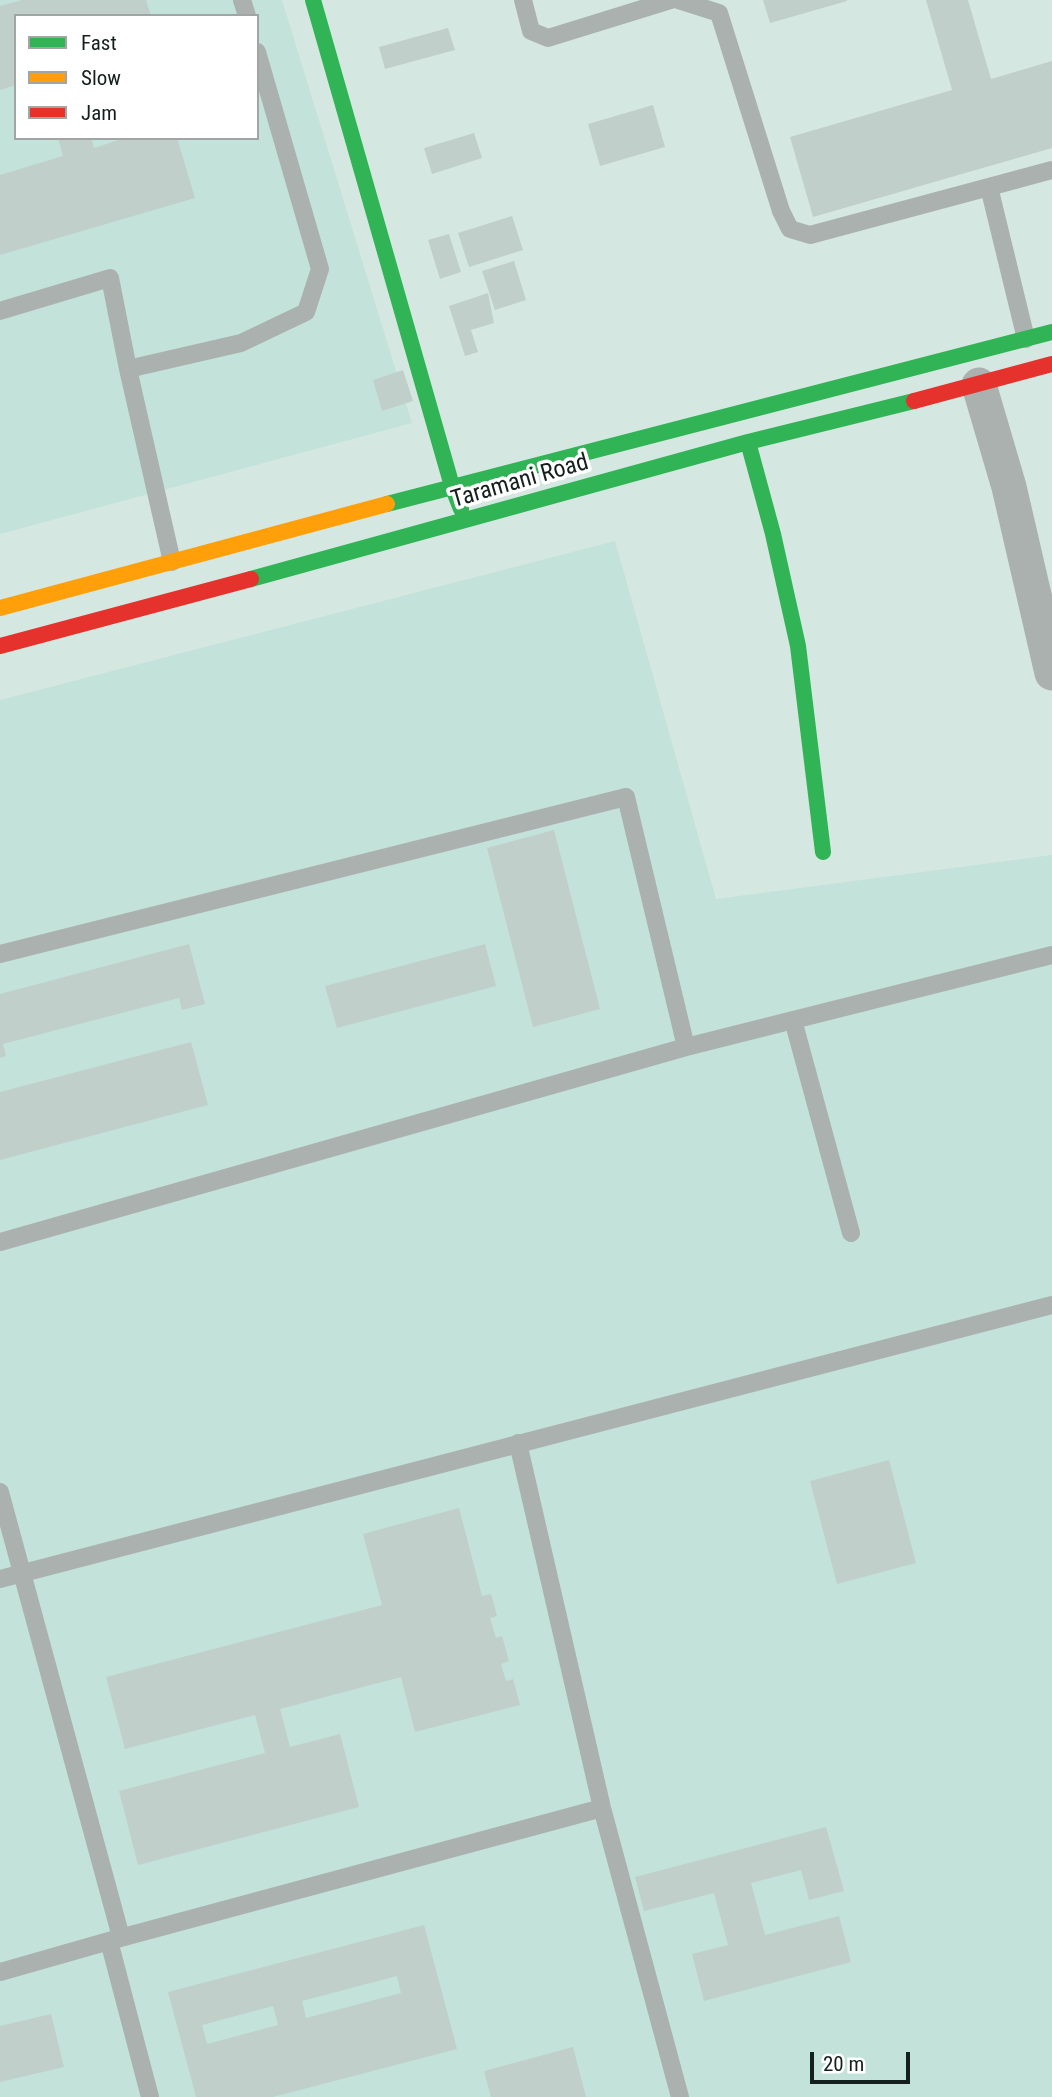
<!DOCTYPE html>
<style>
body{margin:0}
#map{position:relative;width:1052px;height:2097px;overflow:hidden;background:#d5e7e1;font-family:"Roboto Condensed",sans-serif}
canvas{display:block}
.legend{position:absolute;left:14px;top:14px;width:245px;height:126px;box-sizing:border-box;background:#fff;border:2px solid #a1a6a5;margin:0;padding:9px 12px;list-style:none;font-size:21px;color:#14201d}
.legend li{display:flex;align-items:center;gap:14px;height:35px}
.legend b{width:35px;border:2px solid #a1a6a5}
.scale{position:absolute;left:810px;top:2052px;width:100px;height:32px;box-sizing:border-box;border:4px solid #14201d;border-top:0;padding-left:9px;font-size:21px;line-height:24px;white-space:nowrap;color:#14201d;-webkit-text-stroke:5px #fff;paint-order:stroke}
</style>
<div id="map">
<canvas width="1052" height="2097"></canvas>
<ul class="legend">
<li><b style="height:9px;background:#30b455"></b>Fast</li>
<li><b style="height:9px;background:#ff9f0a"></b>Slow</li>
<li><b style="height:9px;background:#e5322d"></b>Jam</li>
</ul>
<div class="scale">20 m</div>
</div>
<script>
const g = document.querySelector('canvas').getContext('2d');
g.lineJoin = 'round';
function fillPath(path, color) { g.fillStyle = color; g.fill(path, 'evenodd'); }
const toPath = rows => new Path2D(rows.map(r => 'M' + r).join(''));
function trace(path, color, width, dash) { g.strokeStyle = color; g.lineWidth = width; g.lineCap = dash ? 'butt' : 'round'; g.setLineDash(dash || []); g.stroke(path); }
function write(font, color, halo, rows, align = 'center') {
  g.font = font + ' "Roboto Condensed",sans-serif'; g.lineWidth = 7; g.setLineDash([]); g.textBaseline = 'middle'; g.strokeStyle = halo; g.fillStyle = color; for (const [text, x, y, turn = 0] of rows) {
    g.save(); g.translate(x, y); g.rotate((+turn || 0) * Math.PI / 180); g.textAlign = isNaN(turn) ? turn : align; if (halo) g.strokeText(text, 0, 0); g.fillText(text, 0, 0); g.restore();
  }
}
fillPath(toPath([
 [0,0,282,0,412,423,0,534],
 [16,16,257,16,257,138,16,138],
 [615,541,716,899,1052,855,1052,2097,0,2097,0,700]
]), '#c3e2d9');
fillPath(toPath([
 [22,0,146,0,151,16,16,16,16,85,0,90,0,6],
 [763,0,847,0,847,1,770,23],
 [926,0,968,0,991,79,1052,61,1052,148,813,217,790,137,952,90],
 [448,28,455,50,385,69,379,47],
 [653,105,665,147,600,166,588,124],
 [474,133,482,158,432,174,424,148],
 [58,138,91,138,94,148,125,138,177,138,195,198,0,255,0,175,63,156],
 [512,216,523,250,469,267,458,233],
 [449,234,461,272,440,279,428,240],
 [514,261,526,300,495,310,482,271],
 [488,293,494,323,471,330,478,352,465,356,449,306],
 [403,370,413,401,382,411,373,380],
 [554,830,600,1009,533,1027,487,848],
 [189,944,205,1004,182,1010,179,998,3,1044,6,1056,0,1058,0,994],
 [485,944,496,986,337,1028,325,986],
 [191,1042,208,1105,0,1160,0,1092],
 [889,1460,916,1563,837,1584,810,1481],
 [459,1508,482,1596,491,1594,497,1616,490,1618,496,1638,502,1636,509,1661,501,1664,506,1681,513,1679,520,1705,415,1732,401,1677,280,1709,290,1747,340,1734,359,1807,138,1865,119,1791,265,1753,255,1715,125,1749,106,1677,382,1605,363,1534],
 [826,1827,844,1891,809,1900,801,1870,751,1883,765,1935,839,1916,851,1962,704,2001,692,1954,728,1945,714,1893,644,1911,635,1877],
 [424,1925,457,2049,273,2097,196,2097,168,1992],
 [397,1976,401,1993,306,2018,302,2001],
 [273,2006,278,2025,207,2044,202,2025],
 [51,2014,64,2067,0,2082,0,2026],
 [573,2047,586,2097,491,2097,484,2071]
]), '#c1cfcb');
trace(toPath([
 [242,0,247,16],
 [523,0,531,31,548,38,671,0],
 [678,0,719,13,781,211,790,229,810,235,989,187],
 [0,311,110,278,128,369],
 [1026,339,989,187,1052,170],
 [172,562,128,369,241,343,306,312,320,269,257,52],
 [0,954,626,797,686,1047],
 [793,1020,851,1233],
 [0,1242,686,1047,1052,955],
 [518,1443,602,1808,680,2097],
 [0,1492,121,1937],
 [0,1579,1052,1305],
 [109,1941,150,2097],
 [0,1972,109,1941,602,1808]
]), '#aab1ae', 18);
trace(toPath([
 [979,385,1009,487,1052,673]
]), '#aab1ae', 35);
trace(toPath([
 [313,0,452,486,461,509],
 [748,442,773,534,798,646,823,852],
 [387,504,1052,332],
 [251,579,748,442,914,401]
]), '#30b455', 16);
trace(toPath([
 [0,608,387,504]
]), '#ff9f0a', 16);
trace(toPath([
 [914,401,1052,364],
 [0,646,251,579]
]), '#e5322d', 16);
write('24px', '#14201d', '#fff', [
 ["Taramani Road",520,482,-16]
]);
</script>
